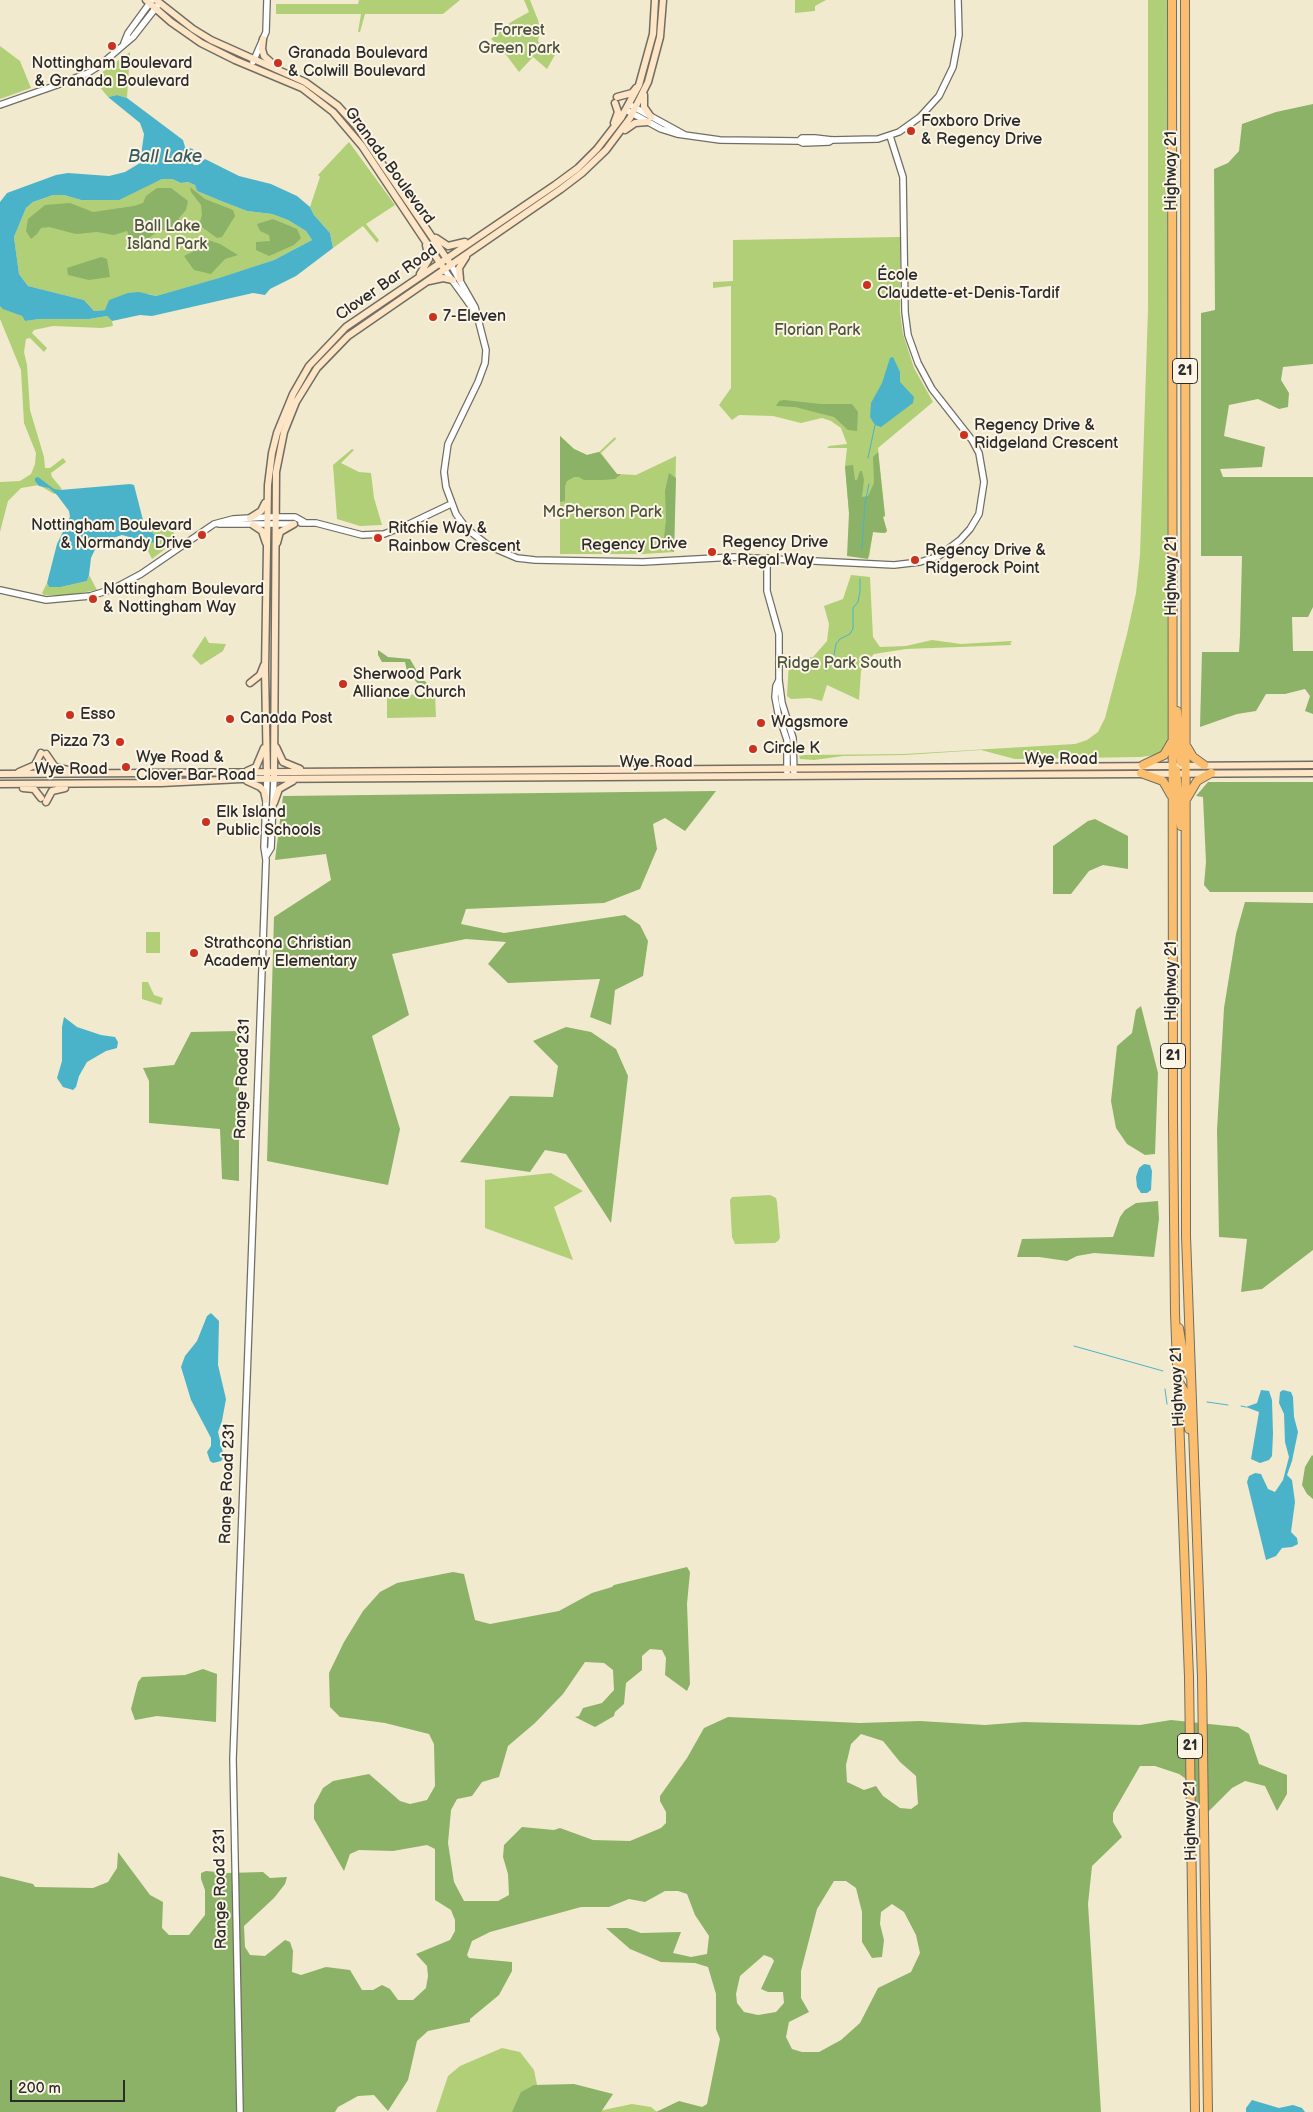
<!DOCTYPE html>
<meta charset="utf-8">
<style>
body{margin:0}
#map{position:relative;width:1313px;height:2112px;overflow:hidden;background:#f1eacf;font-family:"Balsamiq Sans",sans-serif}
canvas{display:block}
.scale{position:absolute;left:10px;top:2080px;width:115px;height:22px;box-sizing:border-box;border:2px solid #2b2b2b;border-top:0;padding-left:6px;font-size:15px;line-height:18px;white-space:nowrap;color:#2b2b2b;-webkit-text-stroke:4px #fcf5e5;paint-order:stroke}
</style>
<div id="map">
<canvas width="1313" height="2112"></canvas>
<div class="scale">200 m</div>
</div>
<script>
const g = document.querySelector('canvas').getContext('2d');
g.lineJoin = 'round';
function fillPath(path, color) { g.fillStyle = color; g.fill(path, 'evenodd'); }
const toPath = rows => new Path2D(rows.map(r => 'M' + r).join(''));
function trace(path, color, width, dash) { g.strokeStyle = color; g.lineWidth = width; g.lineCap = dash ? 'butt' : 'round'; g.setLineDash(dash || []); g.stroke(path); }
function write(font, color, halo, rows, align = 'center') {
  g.font = font + ' "Balsamiq Sans",sans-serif'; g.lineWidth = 4; g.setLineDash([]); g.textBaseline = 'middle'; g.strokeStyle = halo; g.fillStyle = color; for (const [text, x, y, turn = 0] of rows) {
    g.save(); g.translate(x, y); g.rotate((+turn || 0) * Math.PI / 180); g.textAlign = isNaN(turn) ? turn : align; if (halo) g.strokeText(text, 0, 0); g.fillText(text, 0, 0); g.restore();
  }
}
fillPath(toPath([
 [359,0,460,0,443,14,365,14,360,32,358,32,361,14,276,14,276,4,358,4],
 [524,0,530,0,538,20,540,28,538,42,557,45,556,53,547,69,533,57,519,72,501,48,491,39,511,22,529,12],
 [795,0,826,0,815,6,815,11,795,13],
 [1148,0,1167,0,1168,741,1163,753,1161,752,1155,755,1141,757,1015,759,981,750,905,755,843,756,814,760,800,759,799,756,805,755,904,754,1075,744,1087,740,1098,732,1105,718,1127,634,1136,593,1140,555,1148,309],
 [0,46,20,61,31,88,0,99],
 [130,52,127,98,117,95,108,97,93,79],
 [349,142,395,205,366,224,379,240,377,243,363,226,333,248,330,233,314,215,310,207,320,177,318,175],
 [162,179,172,179,181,183,188,182,195,185,197,191,221,201,247,211,272,214,288,220,306,231,312,240,274,260,220,278,156,296,149,294,105,310,94,311,84,300,28,286,19,274,14,237,26,208,33,202,53,195,64,195,81,200,143,187],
 [900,237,900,312,903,334,914,368,933,402,878,448,885,516,883,517,887,531,885,533,873,532,869,558,849,513,845,466,847,448,827,448,829,446,847,444,841,428,831,421,822,418,801,423,773,416,739,415,732,420,719,405,731,388,731,286,713,288,713,282,733,281,733,240],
 [0,306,22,316,25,321,40,319,89,319,107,316,112,321,113,326,102,328,53,326,34,330,32,333,47,348,44,352,30,338,26,339,24,352,27,365,30,410,44,457,45,468,50,468,63,458,66,462,51,473,52,477,62,489,54,494,39,485,21,488,8,501,0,532,0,482,20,481,31,474,35,464,36,453,24,423,21,370,0,319],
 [560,436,574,449,587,455,599,452,615,437,616,439,601,453,617,474,636,475,676,456,674,552,644,554,560,554],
 [352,449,354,450,341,463,359,472,371,473,374,498,382,525,360,526,337,519,333,465],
 [169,522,177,540,152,559,143,541,152,543,157,536,150,532],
 [89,575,97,590,68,595,44,595,42,593,47,583,49,587,61,587,87,581],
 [851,575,870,577,873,637,880,647,906,646,932,640,961,644,1012,641,1010,644,1012,645,906,649,874,654,867,661,861,671,859,700,827,685,822,701,810,698,791,699,787,696,789,661,813,657,827,641,829,624,824,606,843,599],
 [205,636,209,643,226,644,223,651,201,665,192,656],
 [435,694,436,717,387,718,387,695],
 [146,932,160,932,160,953,146,953],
 [142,982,148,982,154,995,163,998,161,1005,142,999],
 [551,1173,583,1191,554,1207,573,1260,485,1228,485,1180],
 [770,1195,776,1198,777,1202,780,1238,778,1241,775,1243,735,1244,732,1237,730,1200,732,1197],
 [502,2048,520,2052,534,2070,537,2085,536,2100,526,2112,436,2112,448,2076,460,2066],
 [632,2104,651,2107,657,2112,594,2112]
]), '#b1cf76');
fillPath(toPath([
 [1313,104,1313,364,1283,367,1281,380,1289,393,1288,407,1279,409,1258,399,1229,405,1224,436,1265,447,1262,467,1220,469,1223,477,1313,477,1313,607,1308,617,1292,617,1293,651,1313,651,1313,714,1305,711,1310,696,1305,689,1285,694,1266,694,1256,711,1237,714,1200,727,1202,652,1239,652,1240,636,1242,556,1201,556,1201,313,1215,310,1214,169,1228,163,1239,151,1242,124,1276,112],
 [190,187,205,199,233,210,235,216,222,237,217,238,199,225,202,215,201,205,191,192],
 [157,188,171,188,188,201,186,210,179,218,181,231,165,230,158,231,140,245,133,246,127,231,114,235,97,232,76,234,49,227,41,228,37,234,31,239,26,231,28,219,45,205,70,203,93,212,134,206,143,203,146,196],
 [273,219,297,229,301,238,294,245,269,256,256,250,256,242,270,241,269,235,260,231,257,224],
 [208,240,220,244,238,255,225,259,211,274,194,270,184,256,196,250],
 [101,257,107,259,110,277,89,280,68,275,67,268],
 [784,400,821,404,852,404,858,412,857,431,848,430,834,417,795,407,776,406,779,401],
 [560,436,574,449,587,455,599,452,617,474,621,474,615,479,603,480,584,480,579,477,574,477,567,481,565,486,565,501,560,502],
 [878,452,885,516,883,517,887,531,885,533,873,532,868,559,847,556,849,513,845,466,853,465,855,480,857,480,860,471,862,471,864,480,862,497,868,496,874,483,873,457],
 [669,473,676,478,674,552,667,548,664,538,666,520,665,491],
 [378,650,388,657,410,659,421,678,433,688,432,689,427,690,419,685,407,671,405,662,382,662,378,655],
 [1208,782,1313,782,1313,892,1210,892,1204,885,1206,862,1203,797,1196,796],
 [716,791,685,831,665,818,653,824,657,849,640,889,604,903,466,909,461,924,504,933,625,915,640,925,648,941,643,976,615,990,611,1025,590,1017,600,979,508,983,488,964,506,942,466,939,392,954,409,1015,372,1036,400,1129,388,1185,267,1161,274,917,331,880,326,854,275,860,283,796],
 [1095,819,1128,836,1128,869,1103,865,1089,871,1071,894,1053,894,1053,846,1088,821],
 [1245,902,1313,903,1313,1250,1262,1289,1241,1292,1247,1239,1219,1237,1217,1130,1224,1008,1236,934],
 [1141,1006,1158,1073,1155,1154,1145,1155,1127,1144,1116,1128,1111,1101,1117,1046,1132,1033,1136,1010],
 [566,1027,591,1032,616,1049,628,1076,611,1223,566,1154,545,1150,530,1172,460,1162,510,1096,553,1097,558,1066,533,1041],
 [239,1031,239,1181,222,1179,220,1129,149,1123,149,1081,143,1068,174,1065,191,1032],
 [1158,1201,1159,1219,1154,1257,1094,1253,1077,1256,1067,1261,1039,1257,1017,1257,1022,1239,1113,1237,1120,1217,1125,1210,1136,1203],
 [1312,1455,1313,1456,1313,1499,1307,1494,1302,1485,1305,1467],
 [687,1567,690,1572,687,1604,690,1684,687,1691,665,1675,666,1658,662,1650,650,1649,642,1656,642,1670,626,1683,624,1704,615,1712,614,1716,595,1727,575,1717,579,1716,583,1708,602,1703,614,1690,613,1670,604,1663,585,1662,563,1694,535,1723,508,1746,499,1777,482,1782,472,1796,457,1799,451,1810,448,1843,454,1882,464,1901,498,1901,509,1895,508,1874,503,1857,504,1845,522,1827,554,1830,560,1828,593,1840,630,1841,661,1828,666,1823,666,1812,660,1801,660,1796,687,1758,704,1728,728,1717,860,1723,920,1721,985,1725,1024,1722,1140,1725,1171,1720,1238,1727,1249,1734,1259,1764,1287,1775,1287,1794,1277,1811,1265,1786,1245,1781,1232,1788,1209,1811,1195,1804,1186,1779,1179,1774,1155,1766,1140,1766,1113,1813,1113,1822,1122,1837,1092,1866,1088,1904,1101,2112,656,2112,679,2101,702,2107,707,2104,720,2039,716,2029,716,1994,708,1967,695,1963,661,1962,630,1949,606,1928,627,1928,641,1933,681,1932,673,1953,691,1957,707,1954,709,1936,695,1915,687,1894,678,1891,665,1891,645,1902,629,1899,609,1907,581,1907,490,1932,472,1941,467,1955,469,1958,512,1962,512,1971,499,1995,470,2019,470,2022,428,2031,417,2041,408,2080,388,2111,374,2095,358,2096,338,2107,335,2112,0,2112,0,1876,33,1884,35,1887,93,1888,108,1882,117,1868,118,1852,150,1895,163,1902,162,1928,169,1935,189,1935,205,1915,205,1890,201,1879,201,1873,206,1871,228,1873,263,1872,270,1878,287,1877,285,1884,274,1898,244,1926,245,1947,250,1955,265,1956,285,1940,290,1942,293,1951,292,1972,301,1975,326,1967,350,1970,362,1990,373,1990,382,1985,390,1989,398,2000,413,2000,426,1988,428,1976,427,1966,416,1954,450,1940,455,1931,455,1920,451,1910,435,1900,435,1849,427,1845,393,1851,359,1850,350,1854,344,1871,314,1819,314,1805,323,1788,333,1781,369,1774,400,1801,410,1804,427,1800,435,1786,434,1744,429,1734,385,1723,340,1717,330,1707,329,1673,344,1642,363,1611,380,1592,397,1583,453,1572,464,1574,475,1620,490,1624,559,1611,592,1593,612,1587,614,1585],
 [861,1734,883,1741,900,1762,916,1776,918,1804,911,1809,900,1808,883,1796,876,1786,864,1790,847,1782,846,1765,851,1744],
 [834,1881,846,1881,856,1888,862,1912,862,1942,872,1958,882,1957,884,1940,880,1924,881,1912,892,1904,904,1912,916,1935,920,1953,911,1972,878,1988,860,2023,841,2040,819,2052,802,2052,792,2049,786,2037,789,2022,809,2012,801,1998,801,1971,817,1909],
 [764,1955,772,1958,774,1961,761,1989,768,1992,783,1992,784,2003,776,2012,758,2015,744,2012,737,2003,736,1994,740,1976],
 [203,1669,217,1674,216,1722,157,1716,135,1720,131,1709,138,1682,142,1677,185,1675],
 [574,2084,613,2094,601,2112,512,2112,521,2092,534,2085]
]), '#8cb267');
fillPath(toPath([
 [117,95,127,98,183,140,185,147,193,149,194,157,191,162,194,165,198,165,205,159,239,176,271,184,297,196,310,207,314,215,330,233,333,248,296,276,270,289,265,295,253,293,152,316,140,315,112,321,107,316,89,319,40,319,25,321,22,316,3,309,0,306,0,202,7,193,56,175,68,173,109,176,125,172,140,163,144,134,140,123,108,97],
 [162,179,172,179,181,183,188,182,195,185,197,191,221,201,247,211,272,214,288,220,306,231,312,240,274,260,219,278,156,296,139,292,128,293,109,300,105,310,94,311,84,300,28,286,19,274,14,237,26,208,33,202,53,195,64,195,81,200,119,200],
 [893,357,900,372,900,382,914,397,913,403,881,427,875,425,870,417,871,403,882,383,890,358],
 [38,477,54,489,60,490,130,484,134,485,145,528,157,536,156,540,152,543,122,535,98,543,91,558,89,575,87,581,61,587,49,587,47,583,57,544,70,517,69,511,57,495,49,488,39,486,35,481,35,478],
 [64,1017,77,1027,101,1035,115,1037,118,1042,117,1048,106,1051,87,1062,79,1076,76,1087,73,1090,63,1087,57,1078,62,1061,62,1027],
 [1144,1164,1150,1165,1152,1171,1151,1190,1147,1193,1141,1193,1137,1187,1136,1177,1139,1168],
 [211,1313,219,1321,218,1365,226,1399,222,1421,218,1432,224,1457,221,1461,213,1463,210,1461,207,1452,211,1446,211,1438,191,1400,181,1367,185,1356,197,1341,207,1316],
 [1261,1390,1269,1391,1272,1400,1273,1434,1272,1456,1269,1460,1260,1463,1251,1459,1259,1412,1246,1407,1257,1403],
 [1283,1390,1291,1392,1293,1397,1294,1417,1298,1432,1292,1461,1287,1475,1292,1480,1295,1502,1291,1532,1297,1538,1298,1544,1292,1547,1282,1548,1276,1556,1266,1560,1247,1482,1249,1476,1255,1473,1261,1474,1268,1489,1275,1492,1283,1480,1289,1457,1285,1442,1284,1414,1279,1403,1280,1392],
 [1252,2100,1279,2108,1293,2105,1302,2108,1305,2112,1246,2112,1246,2108]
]), '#4bb3c9');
trace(toPath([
 [868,458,875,425],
 [862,549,865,503,869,484],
 [826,671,834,655,836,644,840,639,850,634,853,629,853,608,858,602,860,591,860,579],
 [1074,1346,1163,1371],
 [1165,1389,1167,1404],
 [1207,1402,1228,1405],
 [1241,1406,1246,1407]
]), '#4bb3c9', 1);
const tertiary = toPath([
 [124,43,128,33,152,0],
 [253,62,266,32,267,0],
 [0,105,57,85,88,73,99,66,133,37,158,5],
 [632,106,685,135],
 [626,110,661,129,677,134,720,140,799,141,803,143,829,142,832,140],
 [799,141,802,138,815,138,832,140,878,139,899,132,920,117,939,96,953,67,959,35,958,0],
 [451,265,475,307,486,350,485,363,478,382,448,444,444,472,446,487,456,514,467,529,489,546,517,558,535,560,643,562,734,557,894,565,920,562,939,556,960,540,970,529,979,514,984,482,979,453,972,440,932,389,918,363,908,335,905,312,903,177,890,136],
 [444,269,475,312],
 [301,523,316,523,362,535,384,534,407,525,451,504],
 [219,524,292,524],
 [767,558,767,591,779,634,779,680,782,703,793,738,794,776],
 [0,590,46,600,90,596,113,589,141,574,214,524,233,519,267,517,295,517,304,522],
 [779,680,776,686,775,697,778,713,787,740,787,776],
 [266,856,271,848,274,779],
 [240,2112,233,1759,266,860,264,847,267,779]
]);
const secondary = toPath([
 [146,0,171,22,201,43,235,60,302,88,333,112,362,146,442,266],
 [156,0,193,29,211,40,305,82,338,106,357,127,449,262],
 [263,39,262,49,264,56,273,64],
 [644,95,644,107,651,117],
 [617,97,632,93,636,88],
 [614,123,618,112,615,103],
 [625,130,635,123,648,122],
 [436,238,448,246,465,242],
 [420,274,429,259,426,245],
 [460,279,459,268,466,257],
 [429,281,443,278,453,280],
 [250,518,261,511,265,503],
 [253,525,262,531,266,543],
 [277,543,280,532,294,524],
 [250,683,260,675,264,665],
 [276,747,283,762,300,769],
 [46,754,55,767,72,771],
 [247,771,256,767,264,748],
 [19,772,35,765,41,753],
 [0,774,1313,765],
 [274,775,276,472,284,432,296,402,317,368,348,336,561,189,582,173,606,150,630,118,648,82,660,37,663,0],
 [267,776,265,670,268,485,272,453,277,433,293,394,309,366,346,327,555,185,578,168,597,149,621,118,639,85,653,34,655,0],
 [247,781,260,787,264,791,266,800],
 [0,784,161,783,241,779,1313,773],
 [23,788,34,789,41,798],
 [46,802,52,791,65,788],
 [274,803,279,789,293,781]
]);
const primary = toPath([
 [1172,0,1173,1121,1175,1313,1189,1677,1195,2112],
 [1185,0,1186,1236,1202,1677,1208,2112],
 [1177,711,1181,762],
 [1187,747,1193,757,1204,765],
 [1143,765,1164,755,1171,743],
 [1176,770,1181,826],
 [1141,773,1163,781,1171,795],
 [1187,798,1197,781,1211,773],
 [1179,1328,1185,1366,1189,1375],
 [1179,1382,1184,1391,1189,1429]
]);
trace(tertiary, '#706e64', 8);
trace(secondary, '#706e64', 9);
trace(primary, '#706e64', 10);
trace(tertiary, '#fff', 5.5);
trace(secondary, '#fde5c5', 6);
trace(primary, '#fbbe6e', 8);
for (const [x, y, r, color] of [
 [112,46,5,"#c8321e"],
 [278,63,5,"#c8321e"],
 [911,131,5,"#c8321e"],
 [867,285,5,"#c8321e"],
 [433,317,5,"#c8321e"],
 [964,435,5,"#c8321e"],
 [202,535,5,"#c8321e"],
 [378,538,5,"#c8321e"],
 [712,552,5,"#c8321e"],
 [915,560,5,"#c8321e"],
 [93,599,5,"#c8321e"],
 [343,684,5,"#c8321e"],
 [70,715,5,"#c8321e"],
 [230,719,5,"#c8321e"],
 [761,723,5,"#c8321e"],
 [120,742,5,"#c8321e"],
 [753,749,5,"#c8321e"],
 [126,767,5,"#c8321e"],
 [206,822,5,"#c8321e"],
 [194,953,5,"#c8321e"]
]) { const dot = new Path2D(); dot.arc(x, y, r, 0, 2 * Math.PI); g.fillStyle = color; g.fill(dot); trace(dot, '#fcf5e5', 2); }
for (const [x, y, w] of [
 [1185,371,25],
 [1173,1056,25],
 [1190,1746,25]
]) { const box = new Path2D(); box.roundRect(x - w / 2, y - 12.5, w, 25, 4); g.fillStyle = '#fcf5e5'; g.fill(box); trace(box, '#2b2b2b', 1); }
write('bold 15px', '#2b2b2b', null, [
 ["21",1185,371],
 ["21",1173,1056],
 ["21",1190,1746]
]);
write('16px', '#4c543e', '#fcf5e5', [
 ["Forrest",519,31],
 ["Green park",519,49],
 ["Ball Lake",167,227],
 ["Island Park",167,245],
 ["Florian Park",817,331],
 ["McPherson Park",602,513],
 ["Ridge Park South",839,664]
]);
write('16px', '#2b2b2b', '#fcf5e5', [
 ["Granada Boulevard",288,54],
 ["& Colwill Boulevard",288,72],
 ["Nottingham Boulevard",112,64,"center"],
 ["& Granada Boulevard",112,82,"center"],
 ["Foxboro Drive",921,122],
 ["& Regency Drive",921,140],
 ["École",877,276],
 ["Claudette-et-Denis-Tardif",877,294],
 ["7-Eleven",443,317],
 ["Regency Drive &",974,426],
 ["Ridgeland Crescent",974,444],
 ["Nottingham Boulevard",192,526,"right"],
 ["& Normandy Drive",192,544,"right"],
 ["Ritchie Way &",388,529],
 ["Rainbow Crescent",388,547],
 ["Regency Drive",722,543],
 ["& Regal Way",722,561],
 ["Regency Drive &",925,551],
 ["Ridgerock Point",925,569],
 ["Nottingham Boulevard",103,590],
 ["& Nottingham Way",103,608],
 ["Sherwood Park",353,675],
 ["Alliance Church",353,693],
 ["Esso",80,715],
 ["Canada Post",240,719],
 ["Wagsmore",771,723],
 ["Pizza 73",110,742,"right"],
 ["Circle K",763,749],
 ["Wye Road &",136,758],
 ["Clover Bar Road",136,776],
 ["Elk Island",216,813],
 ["Public Schools",216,831],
 ["Strathcona Christian",204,944],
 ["Academy Elementary",204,962]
], 'left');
write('16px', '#2b2b2b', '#fcf5e5', [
 ["Granada Boulevard",389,166,54],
 ["Highway 21",1172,171,-90],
 ["Clover Bar Road",387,283,-35],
 ["Regency Drive",634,545,-1],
 ["Highway 21",1172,576,-90],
 ["Wye Road",1061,760],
 ["Wye Road",656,763],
 ["Wye Road",71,770],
 ["Highway 21",1172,981,-90],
 ["Range Road 231",243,1079,-88],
 ["Highway 21",1178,1387,-92],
 ["Range Road 231",228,1484,-88],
 ["Highway 21",1191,1821,-91],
 ["Range Road 231",221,1889,-91]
]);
write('italic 18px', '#365b62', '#fcf5e5', [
 ["Ball Lake",165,157]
]);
</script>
